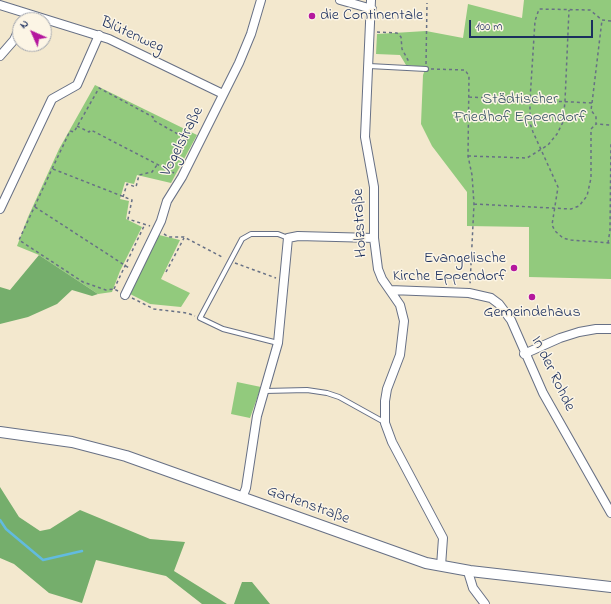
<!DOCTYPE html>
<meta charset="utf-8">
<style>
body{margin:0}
#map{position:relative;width:611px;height:604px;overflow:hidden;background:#f3e8ce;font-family:"Indie Flower",sans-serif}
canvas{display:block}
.north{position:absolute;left:12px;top:12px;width:40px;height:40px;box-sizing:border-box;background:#fcf5e5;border:1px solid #a2a6af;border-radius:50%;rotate:315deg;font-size:11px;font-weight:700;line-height:16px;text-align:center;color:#1b2f5e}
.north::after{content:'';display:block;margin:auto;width:14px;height:18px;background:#b5179e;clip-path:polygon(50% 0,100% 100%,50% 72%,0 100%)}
.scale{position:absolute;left:469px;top:20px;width:124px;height:18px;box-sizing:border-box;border:2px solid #1b2f5e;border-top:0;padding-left:5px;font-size:12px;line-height:14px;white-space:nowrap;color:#1b2f5e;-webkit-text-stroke:3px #fcf5e5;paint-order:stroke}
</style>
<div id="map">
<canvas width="611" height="604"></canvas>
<div class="north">N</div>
<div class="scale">100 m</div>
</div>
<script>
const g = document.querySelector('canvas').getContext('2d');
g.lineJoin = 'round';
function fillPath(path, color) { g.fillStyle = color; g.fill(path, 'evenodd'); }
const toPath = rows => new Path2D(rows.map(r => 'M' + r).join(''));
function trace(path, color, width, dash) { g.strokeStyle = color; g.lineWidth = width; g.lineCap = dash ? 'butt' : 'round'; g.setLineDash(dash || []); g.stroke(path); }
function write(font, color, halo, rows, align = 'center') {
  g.font = font + ' "Indie Flower",sans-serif'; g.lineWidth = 3; g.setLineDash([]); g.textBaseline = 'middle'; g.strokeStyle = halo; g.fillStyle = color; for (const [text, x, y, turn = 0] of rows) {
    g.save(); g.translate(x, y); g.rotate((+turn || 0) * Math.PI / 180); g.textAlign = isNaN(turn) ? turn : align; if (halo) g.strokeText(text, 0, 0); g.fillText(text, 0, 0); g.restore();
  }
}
fillPath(toPath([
 [524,0,611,0,611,279,529,277,529,227,467,226,467,192,432,146,421,124,423,75,426,67,406,65,400,55,376,54,377,34,426,31,463,38,468,4,522,18],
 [95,85,197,135,171,183,137,175,134,184,125,182,120,199,129,201,126,219,142,227,120,271,112,292,98,294,39,255,17,246,28,217,59,149],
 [159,235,180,240,161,279,190,293,181,307,150,304,128,293],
 [237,382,261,387,250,418,231,414]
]), '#92ca7d');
fillPath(toPath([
 [39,255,98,294,92,296,72,290,57,304,28,317,0,324,0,287,10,290],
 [0,487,19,517,40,531,50,529,80,510,150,539,185,542,174,571,227,604,202,604,166,576,96,560,82,603,49,593,14,564,0,558],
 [242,582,252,582,270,604,234,604]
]), '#75ae6c');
trace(toPath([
 [0,520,6,529,43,560,82,551]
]), '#62bbdf', 2.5);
const service = toPath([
 [369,66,426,69],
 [278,343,223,329,200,318,242,239,251,234,278,234,288,238],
 [265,391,307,390,327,393,339,397,384,422]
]);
const minor = toPath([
 [340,0,372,9],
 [371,0,365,137,374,187,374,238,378,269,382,279,400,305,404,321,400,355,387,389,385,401,385,423,392,442,443,538,441,566],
 [0,5,109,39,223,94],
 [0,56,14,40,20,27],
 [0,209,52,99,77,85,99,35],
 [390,290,469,293,491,298,499,304,511,320,543,393,611,513],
 [125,295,161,221,167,201,182,177,239,63,251,34,261,0],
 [524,354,560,338,579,332,596,329,611,329],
 [242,498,246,488,257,416,278,343,288,238,298,236,374,238],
 [470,571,469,575,473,588,485,604]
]);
const tertiary = toPath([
 [0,432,72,442,126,456,426,563,470,571,611,587]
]);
trace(service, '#677085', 6);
trace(minor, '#677085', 10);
trace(tertiary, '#677085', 12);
trace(toPath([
 [611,21,602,20,590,10,539,9,535,21,530,100,530,123,533,132,558,187,552,225,555,231,563,238,571,240,611,243],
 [377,32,397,33,401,37,402,49,409,62],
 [426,64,427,3],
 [431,69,465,70,469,76,468,156,472,175,474,204,470,285],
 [469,97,592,103,591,110,596,117,596,124,611,125],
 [592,103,602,20],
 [77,126,89,132,91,130,174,173],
 [468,156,527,158,548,145,557,134,563,122,565,101,569,10],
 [53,169,132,200,128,219,150,226],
 [123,197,127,184,136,187,139,175,152,172,157,165],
 [474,204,571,209,579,206,587,196,591,178,591,129,596,124],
 [35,207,129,268],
 [164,234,169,237,184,237,224,258],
 [608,243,610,230,611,142],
 [235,263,276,278],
 [166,272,184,238],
 [114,289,145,224],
 [118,291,114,289,106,290,83,282,19,240,52,169,70,131,74,132,99,88,153,117,153,120,190,141],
 [132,298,154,309,187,313,195,316]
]), '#677085', 1.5, [3, 3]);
trace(service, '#fff', 4);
trace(minor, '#fff', 8);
trace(tertiary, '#fff', 10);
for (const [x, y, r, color] of [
 [312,16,4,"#b5179e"],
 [514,268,4,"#b5179e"],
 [532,297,4,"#b5179e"]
]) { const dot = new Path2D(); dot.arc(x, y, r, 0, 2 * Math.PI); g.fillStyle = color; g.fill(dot); trace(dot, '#fcf5e5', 1.5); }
write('16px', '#1b2f5e', '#fcf5e5', [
 ["die Continentale",320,16],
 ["Evangelische",506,259,"right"],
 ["Kirche Eppendorf",506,277,"right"],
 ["Gemeindehaus",532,313,"center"]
], 'left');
write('16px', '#1b2f5e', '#fcf5e5', [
 ["Blütenweg",132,36,24],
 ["Vogelstraße",183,142,-63],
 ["Holzstraße",361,223,-93],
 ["In der Rohde",552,374,64],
 ["Gartenstraße",308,506,20]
]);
write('16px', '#395666', '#fcf5e5', [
 ["Städtischer",520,100],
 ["Friedhof Eppendorf",520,118]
]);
</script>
